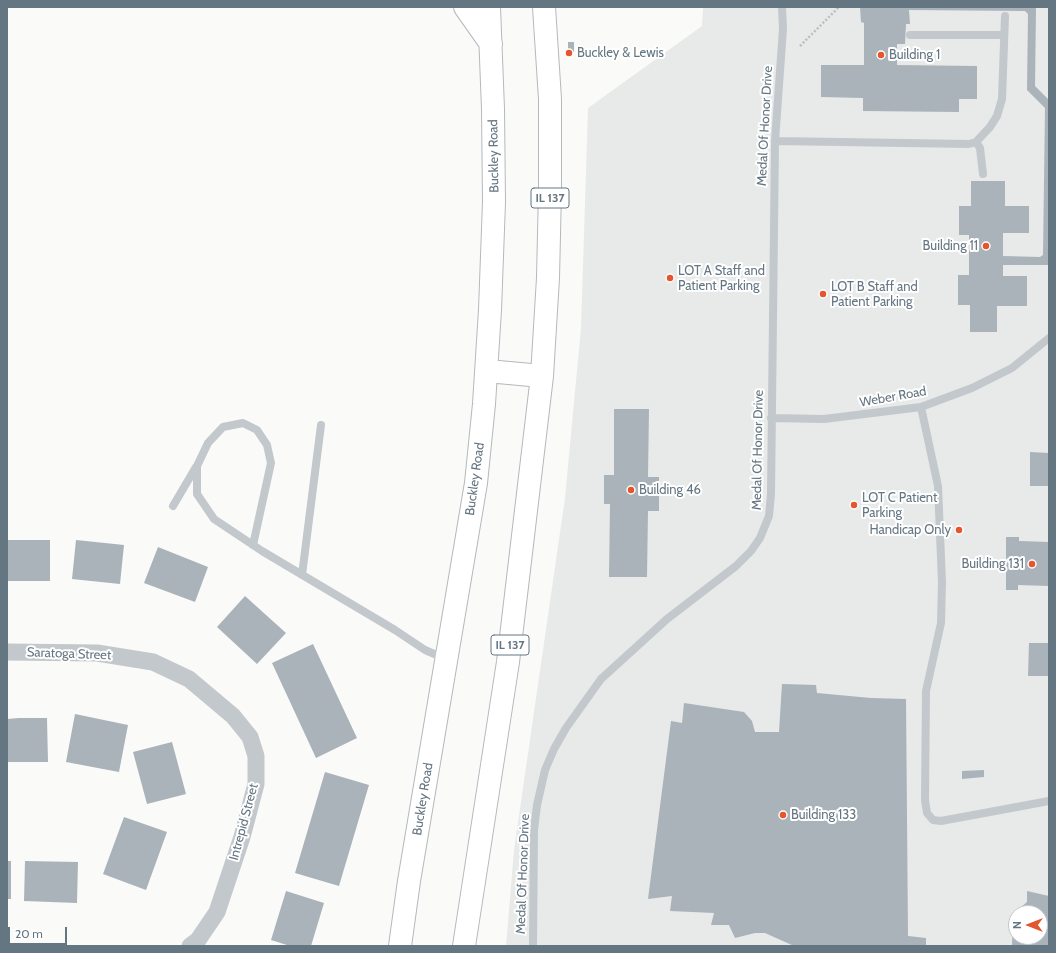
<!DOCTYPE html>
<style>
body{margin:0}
#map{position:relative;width:1056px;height:953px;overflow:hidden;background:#fafaf8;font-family:Cabin,sans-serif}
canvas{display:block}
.frame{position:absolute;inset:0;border:8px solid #657683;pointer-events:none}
.north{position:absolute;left:1008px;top:905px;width:40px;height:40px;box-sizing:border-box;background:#fff;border:1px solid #c1c8cd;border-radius:50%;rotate:270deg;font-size:11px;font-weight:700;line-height:16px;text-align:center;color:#657683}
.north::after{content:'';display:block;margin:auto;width:14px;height:18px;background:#e4572e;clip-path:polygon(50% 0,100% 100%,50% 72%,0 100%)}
.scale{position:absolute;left:8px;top:927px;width:59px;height:18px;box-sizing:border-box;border:2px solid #657683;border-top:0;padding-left:5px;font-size:12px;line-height:14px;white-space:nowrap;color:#657683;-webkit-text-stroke:3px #fff;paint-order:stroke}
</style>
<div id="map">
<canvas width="1056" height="953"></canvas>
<div class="frame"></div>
<div class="north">N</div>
<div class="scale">20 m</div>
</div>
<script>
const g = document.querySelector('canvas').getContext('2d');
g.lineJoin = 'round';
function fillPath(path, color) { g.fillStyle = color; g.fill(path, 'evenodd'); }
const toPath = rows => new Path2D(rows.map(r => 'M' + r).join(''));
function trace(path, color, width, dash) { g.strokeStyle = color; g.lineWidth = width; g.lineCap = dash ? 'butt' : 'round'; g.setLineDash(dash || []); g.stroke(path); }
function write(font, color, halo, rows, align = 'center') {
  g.font = font + ' Cabin,sans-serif'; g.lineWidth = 4; g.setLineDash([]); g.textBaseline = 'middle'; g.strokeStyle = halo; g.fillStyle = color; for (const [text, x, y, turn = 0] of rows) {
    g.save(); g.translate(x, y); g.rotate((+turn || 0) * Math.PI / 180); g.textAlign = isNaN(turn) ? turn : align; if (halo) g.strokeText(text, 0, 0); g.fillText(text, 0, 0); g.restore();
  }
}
fillPath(toPath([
 [703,7,1049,7,1049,946,506,946,514,850,565,498,581,328,588,108,702,26],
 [1016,913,1040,913,1040,937,1016,937]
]), '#e8e9e9');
fillPath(toPath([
 [860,7,1036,7,1035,86,1049,100,1049,265,1003,265,1003,276,1027,276,1027,306,997,306,997,332,970,332,970,305,958,305,958,275,969,275,969,235,959,235,959,206,971,206,971,181,1005,181,1005,206,1029,206,1029,233,1003,233,1003,256,1040,257,1043,255,1045,108,1027,90,1028,14,1025,11,909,10,910,24,906,24,905,44,897,44,897,65,977,66,977,99,959,99,959,112,863,111,863,98,821,97,821,65,864,65,864,23,861,22],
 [568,42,574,42,574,52,568,52],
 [614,409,649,409,648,477,659,477,659,511,648,511,647,577,609,577,610,504,604,504,604,475,614,475],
 [1030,452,1049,453,1049,486,1030,486],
 [1006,537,1019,537,1019,541,1049,542,1049,586,1018,585,1018,590,1006,590],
 [7,540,50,540,50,581,7,581],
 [76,540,124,545,120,584,72,579],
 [158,547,208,567,195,602,144,583],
 [245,596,286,633,257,664,217,627],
 [1029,643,1049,643,1049,676,1028,676],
 [313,644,357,738,316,758,272,663],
 [782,684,816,685,817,693,871,698,906,699,908,936,926,938,926,946,794,946,765,933,755,933,735,938,729,925,711,925,714,913,670,911,672,896,648,899,671,721,682,723,684,703,744,712,752,721,755,732,779,732],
 [75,714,128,725,119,772,66,762],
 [19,718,47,718,48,762,7,762,7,719],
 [172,742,186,794,147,804,133,752],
 [984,770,984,777,962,779,962,771],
 [325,772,369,785,339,886,295,873],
 [124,817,167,832,146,890,103,874],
 [7,861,11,861,11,899,7,899],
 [25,861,78,862,77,903,24,901],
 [286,891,324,903,311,946,290,946,271,940],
 [1027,891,1049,896,1049,946,1012,946,1013,914,1027,902],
 [1016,913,1040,913,1040,937,1016,937]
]), '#aab3b9');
const trunk = toPath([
 [465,7,491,44],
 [487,371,542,376],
 [400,946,409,881,476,483,484,404,490,310,494,202,493,109,489,7],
 [464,946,508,662,542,376,548,278,550,191,550,99,544,7]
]);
trace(trunk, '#b4b9bd', 24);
trace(toPath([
 [800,46,839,7]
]), '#bbbfc2', 2.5, [2, 2]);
trace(toPath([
 [910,35,1004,35],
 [775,141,969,144,976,142,990,127,997,116,1002,99,1005,16],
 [976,142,980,148,983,174],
 [921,407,938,486,942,582,941,623,926,691,925,800,927,813,933,820,941,821,1049,801],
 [771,418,824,419,921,407,972,388,1012,368,1049,338],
 [173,506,196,467],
 [253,545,271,463,267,445,257,430,243,423,223,427,208,443,197,466,197,494,214,519,262,551,395,630,425,650,446,659],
 [302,575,321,425],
 [533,946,534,830,537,805,545,770,554,749,566,728,601,679,667,619,736,566,751,551,760,538,769,516,771,494,775,141,783,29,782,7]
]), '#c3c8cc', 8);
trace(toPath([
 [7,652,97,653,153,662,189,679,233,716,250,737,256,756,256,784,242,837,217,912,198,940,190,946]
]), '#c3c8cc', 17);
trace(trunk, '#fff', 22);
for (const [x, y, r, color] of [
 [569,53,4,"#e4572e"],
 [881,55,4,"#e4572e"],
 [986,246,4,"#e4572e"],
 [670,278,4,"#e4572e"],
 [823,294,4,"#e4572e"],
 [631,490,4,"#e4572e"],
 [854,505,4,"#e4572e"],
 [959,530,4,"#e4572e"],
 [1032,564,4,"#e4572e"],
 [783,815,4,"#e4572e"]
]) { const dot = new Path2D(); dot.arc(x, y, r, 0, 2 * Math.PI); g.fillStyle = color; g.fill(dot); trace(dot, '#fff', 1.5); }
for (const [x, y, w] of [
 [550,198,38],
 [510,645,38]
]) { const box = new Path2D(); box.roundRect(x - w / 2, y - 10, w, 20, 3); g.fillStyle = '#fff'; g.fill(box); trace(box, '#657683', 1); }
write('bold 12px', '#657683', null, [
 ["IL 137",550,198],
 ["IL 137",510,645]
]);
write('13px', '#657683', '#fff', [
 ["Buckley & Lewis",577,53],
 ["Building 1",889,55],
 ["Building 11",978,246,"right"],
 ["LOT A Staff and",678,271],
 ["Patient Parking",678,286],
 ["LOT B Staff and",831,287],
 ["Patient Parking",831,302],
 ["Building 46",639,490],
 ["LOT C Patient",862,498],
 ["Parking",862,513],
 ["Handicap Only",951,530,"right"],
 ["Building 131",1024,564,"right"],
 ["Building 133",791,815]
], 'left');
write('13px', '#657683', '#fff', [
 ["Medal Of Honor Drive",765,126,-87],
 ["Buckley Road",494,156,-91],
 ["Weber Road",893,397,-10],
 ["Medal Of Honor Drive",758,450,-89],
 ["Buckley Road",475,479,-82],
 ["Saratoga Street",69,654,2],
 ["Buckley Road",423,799,-81],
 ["Intrepid Street",244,822,-75],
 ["Medal Of Honor Drive",523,874,-88]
]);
</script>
